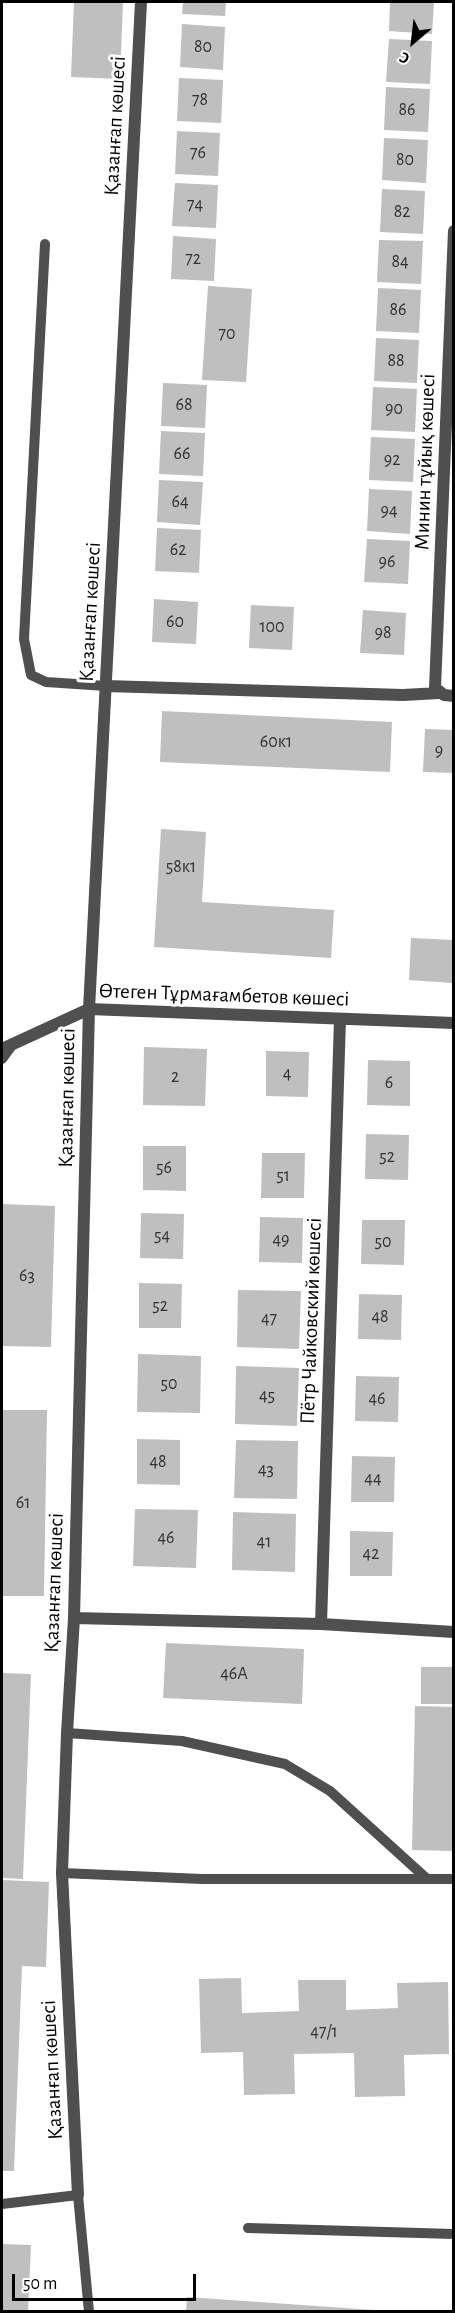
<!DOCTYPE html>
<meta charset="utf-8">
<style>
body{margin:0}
#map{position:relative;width:455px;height:2313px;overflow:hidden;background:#fff;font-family:"Alegreya Sans",sans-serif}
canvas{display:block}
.frame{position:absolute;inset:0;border:3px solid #000;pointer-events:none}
.north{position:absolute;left:383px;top:12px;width:60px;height:60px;-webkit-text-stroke:4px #fff;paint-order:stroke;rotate:208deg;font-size:16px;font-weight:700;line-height:24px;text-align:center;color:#000}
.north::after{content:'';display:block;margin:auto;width:21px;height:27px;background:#000;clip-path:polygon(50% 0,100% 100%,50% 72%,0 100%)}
.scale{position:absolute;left:12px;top:2274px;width:184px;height:27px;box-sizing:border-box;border:3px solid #000;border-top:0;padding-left:8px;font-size:18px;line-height:21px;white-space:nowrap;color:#000;-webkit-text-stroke:4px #fff;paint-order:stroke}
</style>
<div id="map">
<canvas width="455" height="2313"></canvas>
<div class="frame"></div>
<div class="north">С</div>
<div class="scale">50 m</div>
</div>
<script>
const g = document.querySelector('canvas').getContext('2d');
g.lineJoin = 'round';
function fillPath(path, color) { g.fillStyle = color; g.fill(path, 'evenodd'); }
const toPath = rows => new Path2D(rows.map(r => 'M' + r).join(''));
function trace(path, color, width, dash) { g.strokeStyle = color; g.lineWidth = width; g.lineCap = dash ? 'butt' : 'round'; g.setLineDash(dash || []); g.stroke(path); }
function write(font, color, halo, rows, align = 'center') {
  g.font = font + ' "Alegreya Sans",sans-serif'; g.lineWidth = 6; g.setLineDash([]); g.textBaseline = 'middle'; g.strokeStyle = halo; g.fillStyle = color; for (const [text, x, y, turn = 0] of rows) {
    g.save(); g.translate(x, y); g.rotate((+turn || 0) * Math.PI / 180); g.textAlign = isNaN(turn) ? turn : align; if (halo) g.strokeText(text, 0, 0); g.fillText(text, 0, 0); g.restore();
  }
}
fillPath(toPath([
 [74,2,123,2,120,79,71,77],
 [183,2,226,2,225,16,182,14],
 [390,2,434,2,432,34,389,31],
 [182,24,225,27,223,70,180,67],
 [389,39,432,41,430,84,386,82],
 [179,78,223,80,221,123,177,121],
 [386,87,430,89,428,132,384,130],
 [177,131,220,133,218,176,175,174],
 [384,138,428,140,426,183,382,180],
 [175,183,218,185,216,228,172,226],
 [382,189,425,191,423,234,380,232],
 [173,236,216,239,214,281,171,279],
 [379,240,423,241,421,284,377,282],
 [208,286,252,289,246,382,202,380],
 [378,288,421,290,419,333,376,331],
 [376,338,419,340,417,383,374,381],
 [163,383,207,385,205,428,161,426],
 [373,387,417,389,415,432,371,430],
 [161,431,205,433,203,476,159,474],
 [371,437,415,439,413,482,369,480],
 [159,480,203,482,200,525,157,522],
 [369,489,412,491,410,534,367,531],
 [157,528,201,530,199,573,155,571],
 [367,539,410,541,408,584,364,582],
 [154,599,198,602,196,644,152,642],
 [251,605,294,607,292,650,249,648],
 [363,610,406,613,404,655,360,653],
 [162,711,392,722,390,772,160,762],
 [425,729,454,730,454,773,423,772],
 [161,829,206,832,202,902,334,910,331,958,154,947],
 [411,938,454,940,452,983,409,980],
 [144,1047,207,1049,205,1106,143,1105],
 [266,1051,309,1052,308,1097,266,1096],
 [368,1060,410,1061,410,1106,367,1105],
 [366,1134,409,1135,408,1180,365,1179],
 [143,1146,186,1146,186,1191,143,1190],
 [262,1153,305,1153,304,1198,261,1198],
 [2,1204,55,1206,51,1347,2,1346],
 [141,1213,184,1214,183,1259,140,1258],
 [260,1217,303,1218,302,1263,259,1262],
 [362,1220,405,1220,404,1265,361,1264],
 [139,1283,182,1284,181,1328,139,1328],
 [238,1290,301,1291,299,1349,237,1347],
 [359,1294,402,1295,401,1340,358,1339],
 [138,1354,201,1356,200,1413,137,1412],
 [236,1366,299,1368,297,1426,235,1424],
 [356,1376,399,1377,398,1422,355,1421],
 [2,1410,47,1410,44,1596,2,1596],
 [137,1439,180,1440,180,1485,137,1484],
 [236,1440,298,1441,297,1499,234,1498],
 [352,1456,395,1457,394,1502,351,1502],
 [135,1509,198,1510,196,1568,133,1566],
 [233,1512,296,1514,295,1572,232,1570],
 [350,1531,393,1532,392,1576,350,1576],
 [166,1643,304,1649,302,1704,163,1698],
 [421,1667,454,1667,454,1704,421,1704],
 [2,1673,31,1674,23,1879,2,1878],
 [415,1706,454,1707,454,1851,412,1850],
 [2,1880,49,1882,46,1967,22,1966,14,2171,2,2171],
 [241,1978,242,2013,299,2011,298,1980,346,1980,346,2010,398,2008,397,1983,448,1982,449,2054,404,2055,405,2096,355,2097,354,2053,294,2054,295,2094,244,2095,243,2052,201,2053,199,1979],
 [2,2244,31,2245,28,2312,2,2312],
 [187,2297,374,2310,374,2312,186,2312]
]), '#bfbfbf');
trace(toPath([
 [45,244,24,639,31,675,46,682,106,686],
 [2,1059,13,1044],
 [67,1733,182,1741,285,1764,330,1791,426,1878],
 [62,1873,202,1879,454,1879],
 [2,2204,78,2195,89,2312],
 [248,2228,454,2234]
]), '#4f4f4f', 10);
trace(toPath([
 [454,231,435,688,444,695,454,696],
 [106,686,403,695,439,693],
 [2,1049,89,1009,454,1023],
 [74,1618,321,1624,454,1632],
 [321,1624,340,1019],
 [78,2195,62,1873,67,1733,74,1618,89,1009,141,2]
]), '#4f4f4f', 12);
write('18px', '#303030', null, [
 ["80",203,47],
 ["78",200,100],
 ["86",407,110],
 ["76",198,153],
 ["80",405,160],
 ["74",195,205],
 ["82",402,212],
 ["72",193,259],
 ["84",400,262],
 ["86",398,310],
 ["70",227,334],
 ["88",396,361],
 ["68",184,405],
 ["90",394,409],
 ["66",182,454],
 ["92",392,460],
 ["64",180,502],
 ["94",389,511],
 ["62",178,550],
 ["96",387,562],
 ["60",175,622],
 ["100",272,627],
 ["98",383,633],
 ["60к1",276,742],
 ["9",439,751],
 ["58к1",181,867],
 ["4",287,1074],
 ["2",175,1077],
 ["6",389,1083],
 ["52",387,1157],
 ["56",164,1168],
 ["51",283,1176],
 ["54",162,1236],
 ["49",281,1240],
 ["50",383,1242],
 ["63",27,1276],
 ["52",160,1306],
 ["48",380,1317],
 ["47",269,1319],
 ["50",169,1384],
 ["45",267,1396],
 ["46",377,1399],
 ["48",158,1462],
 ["43",266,1470],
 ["44",373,1479],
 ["61",23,1503],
 ["46",166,1538],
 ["41",264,1542],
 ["42",371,1554],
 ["46А",234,1674],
 ["47/1",324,2032]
]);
write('21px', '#000', '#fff', [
 ["Қазанғап көшесі",115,126,-87],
 ["Минин тұйық көшесі",425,462,-88],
 ["Қазанғап көшесі",90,612,-87],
 ["Өтеген Тұрмағамбетов көшесі",224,995,2],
 ["Қазанғап көшесі",67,1098,-89],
 ["Пётр Чайковский көшесі",311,1321,-88],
 ["Қазанғап көшесі",54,1583,-88],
 ["Қазанғап көшесі",52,2070,-93]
]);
</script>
